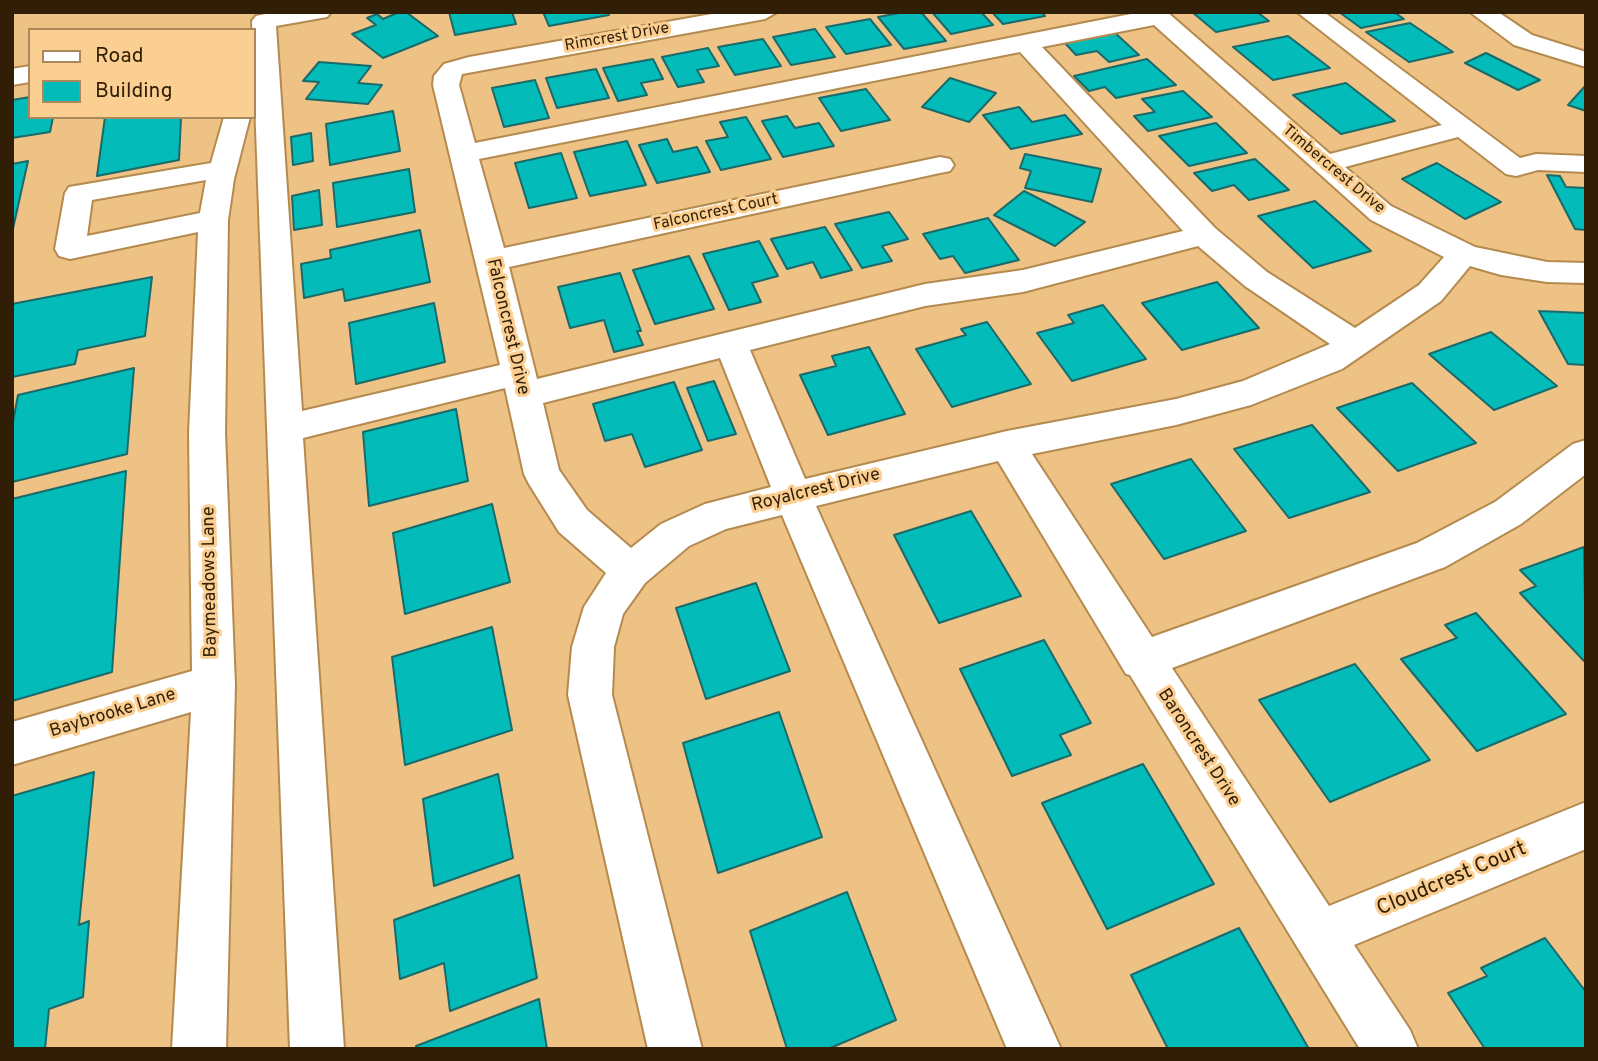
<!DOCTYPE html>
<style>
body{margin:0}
#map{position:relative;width:1598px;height:1061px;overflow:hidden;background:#eec185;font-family:Overpass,sans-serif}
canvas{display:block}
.frame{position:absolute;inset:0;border:14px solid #301f06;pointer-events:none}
.legend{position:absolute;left:28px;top:28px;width:228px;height:91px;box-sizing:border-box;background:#fbce92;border:2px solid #aa885a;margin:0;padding:9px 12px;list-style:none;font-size:21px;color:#301f06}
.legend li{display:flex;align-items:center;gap:14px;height:35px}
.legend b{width:35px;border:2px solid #aa885a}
</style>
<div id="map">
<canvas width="1598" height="1061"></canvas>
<div class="frame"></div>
<ul class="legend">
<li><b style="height:9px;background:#fff"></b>Road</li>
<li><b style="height:19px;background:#03bcba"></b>Building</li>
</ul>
</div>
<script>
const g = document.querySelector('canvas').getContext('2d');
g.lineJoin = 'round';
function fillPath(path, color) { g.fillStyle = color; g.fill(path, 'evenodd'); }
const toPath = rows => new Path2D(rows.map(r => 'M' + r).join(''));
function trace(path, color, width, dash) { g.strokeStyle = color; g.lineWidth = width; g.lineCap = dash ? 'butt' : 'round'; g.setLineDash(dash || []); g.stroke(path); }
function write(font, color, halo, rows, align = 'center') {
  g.font = font + ' Overpass,sans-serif'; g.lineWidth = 6; g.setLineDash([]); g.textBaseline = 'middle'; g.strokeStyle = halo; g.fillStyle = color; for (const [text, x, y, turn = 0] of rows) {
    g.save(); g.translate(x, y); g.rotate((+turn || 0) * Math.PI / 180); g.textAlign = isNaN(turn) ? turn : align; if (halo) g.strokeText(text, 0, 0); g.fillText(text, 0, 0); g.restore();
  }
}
const building = toPath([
 [399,12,406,12,438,36,383,58,352,34,376,25,367,18,377,14,383,19,399,12],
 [449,12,512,12,516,24,455,35,449,12],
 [543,12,607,12,609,15,549,26,543,12],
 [905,12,921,12,946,41,904,49,878,17,905,12],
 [932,12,981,12,993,25,951,34,932,12],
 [992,12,1041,12,1045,16,1003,24,992,12],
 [1192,12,1257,12,1269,21,1216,32,1192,12],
 [1339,12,1394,12,1404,19,1361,28,1339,12],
 [870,19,891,45,846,54,826,27,870,19],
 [1410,23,1453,52,1409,62,1366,32,1410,23],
 [815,29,835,57,791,65,773,37,815,29],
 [1114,32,1139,55,1109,62,1097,51,1076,55,1064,42,1114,32],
 [1288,36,1330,68,1273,80,1233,47,1288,36],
 [763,39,781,66,735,75,718,47,763,39],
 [708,48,719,66,697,70,704,82,678,87,662,57,708,48],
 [1486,53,1540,80,1518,90,1465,63,1486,53],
 [653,59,663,79,641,83,647,95,618,101,603,68,653,59],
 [1147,59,1176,85,1116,98,1105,87,1089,91,1074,76,1147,59],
 [319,62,371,66,358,83,382,85,368,104,306,99,319,82,303,81,319,62],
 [596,69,609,98,557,108,546,78,596,69],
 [950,78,996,93,969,122,922,107,950,78],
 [535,80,549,118,504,127,492,88,535,80],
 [1346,83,1395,121,1341,134,1293,95,1346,83],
 [1586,85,1586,111,1568,105,1586,85],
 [866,89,890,120,841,131,819,98,866,89],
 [1183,91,1212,117,1148,131,1134,116,1155,112,1142,99,1183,91],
 [30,97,30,117,53,117,50,132,12,138,12,100,30,97],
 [1019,107,1032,122,1065,115,1082,134,1011,149,983,115,1019,107],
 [393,111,400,151,330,165,326,124,393,111],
 [787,116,795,128,819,123,834,146,783,157,762,121,787,116],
 [105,117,181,117,179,160,97,176,105,117],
 [746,117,771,159,721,170,706,141,728,137,720,122,746,117],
 [1216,123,1247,153,1189,166,1159,136,1216,123],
 [311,133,313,161,293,165,291,137,311,133],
 [667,139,673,152,697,147,710,172,657,183,639,145,667,139],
 [627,141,646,185,590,196,574,152,627,141],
 [561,153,577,198,529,208,515,163,561,153],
 [1025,154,1101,169,1092,202,1025,188,1031,171,1020,168,1025,154],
 [1255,159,1289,190,1249,200,1234,185,1212,191,1194,173,1255,159],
 [28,161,12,233,12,164,28,161],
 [1437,163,1501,202,1465,219,1402,179,1437,163],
 [409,169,415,212,337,227,333,183,409,169],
 [1547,175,1560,176,1566,187,1586,188,1586,230,1575,229,1547,175],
 [319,190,322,225,294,230,292,196,319,190],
 [1024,191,1085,222,1055,246,994,215,1024,191],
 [1315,201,1371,251,1313,268,1258,216,1315,201],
 [889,212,908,239,882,246,892,261,862,268,835,224,889,212],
 [988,218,1019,260,965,273,953,256,940,259,923,234,988,218],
 [825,227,852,270,821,278,813,262,787,269,771,239,825,227],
 [420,230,430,282,345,301,343,289,304,298,301,264,331,258,330,250,420,230],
 [759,241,778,276,752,283,761,302,729,310,703,254,759,241],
 [689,256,714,309,655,324,633,270,689,256],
 [620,273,641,331,637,331,643,345,614,352,604,320,570,328,558,287,620,273],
 [152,277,145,336,78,350,75,364,12,377,12,304,152,277],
 [1217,282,1259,328,1182,350,1142,303,1217,282],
 [434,303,445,362,356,384,349,323,434,303],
 [1103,305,1146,359,1072,381,1037,333,1074,323,1068,315,1103,305],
 [1539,311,1586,313,1586,365,1568,364,1539,311],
 [987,322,1031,384,952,407,916,349,966,335,961,329,987,322],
 [1491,332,1557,386,1494,410,1429,354,1491,332],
 [869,347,905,414,828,435,800,375,836,366,832,356,869,347],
 [134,368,127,454,12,482,12,427,18,395,134,368],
 [714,381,736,434,708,441,687,388,714,381],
 [674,382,702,450,645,467,632,434,605,441,593,404,674,382],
 [1412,383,1476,443,1398,471,1337,408,1412,383],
 [456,409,468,481,369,506,363,432,456,409],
 [1312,425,1370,492,1289,518,1234,449,1312,425],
 [1191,459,1246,531,1164,559,1111,484,1191,459],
 [126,471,112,672,12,701,12,499,126,471],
 [492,504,510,582,405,614,393,533,492,504],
 [971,511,1021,596,939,623,894,535,971,511],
 [1584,547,1586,660,1584,661,1520,593,1536,586,1520,570,1584,547],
 [756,583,790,671,706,699,676,608,756,583],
 [1476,613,1566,714,1477,751,1401,659,1457,638,1445,625,1476,613],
 [492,627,512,730,405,765,392,657,492,627],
 [1044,640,1091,723,1060,735,1071,755,1012,776,960,669,1044,640],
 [1355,664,1430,760,1330,802,1259,700,1355,664],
 [779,712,822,837,718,873,683,743,779,712],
 [1143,764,1214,884,1107,929,1042,803,1143,764],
 [94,772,79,925,89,921,83,997,49,1009,45,1049,12,1049,12,796,94,772],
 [498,774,513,858,434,886,423,799,498,774],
 [519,875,537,978,450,1011,444,963,400,979,394,920,519,875],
 [847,892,896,1020,828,1049,787,1049,750,931,847,892],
 [1239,928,1309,1049,1168,1049,1131,975,1239,928],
 [1545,938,1586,992,1586,1049,1485,1049,1448,993,1487,976,1481,968,1545,938],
 [539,999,547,1049,417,1049,416,1046,539,999]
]);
fillPath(building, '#03bcba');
trace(building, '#196a69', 2);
const minor = toPath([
 [274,12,331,12,327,17,276,26,302,411,500,365,433,85,434,76,444,64,469,57,723,12,777,12,765,19,462,74,459,85,475,143,1141,12,1167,12,1330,154,1442,125,1297,12,1324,12,1520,158,1536,154,1586,156,1586,172,1538,170,1516,176,1506,174,1458,137,1345,167,1391,206,1475,247,1547,262,1586,263,1586,283,1547,282,1501,275,1470,266,1441,301,1342,369,1251,405,1176,425,1032,454,1152,637,1417,543,1495,502,1573,444,1586,440,1586,474,1521,524,1445,567,1172,668,1329,906,1586,802,1586,849,1354,945,1410,1030,1418,1049,1360,1049,1130,675,1126,674,998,461,816,506,1061,1049,1007,1049,782,515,726,529,689,546,645,583,623,614,614,647,612,695,702,1049,648,1049,568,695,572,647,584,607,606,573,559,532,529,484,524,474,505,388,303,438,344,1049,290,1049,252,21,256,16,274,12],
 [1154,25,1371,220,1444,257,1419,285,1355,328,1267,272,1215,228,1042,47,1154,25],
 [1020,52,1183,231,1023,270,925,284,537,379,509,267,940,173,950,171,954,165,950,159,940,157,504,248,479,159,1020,52],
 [1198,246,1245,286,1330,344,1243,381,1176,399,1007,431,805,479,750,350,925,306,1023,292,1198,246],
 [720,358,771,487,705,504,661,524,631,548,587,510,559,470,543,403,720,358],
 [1470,12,1498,12,1532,35,1586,52,1586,67,1514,45,1470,12],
 [30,66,30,82,12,85,12,69,30,66],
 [224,117,250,117,234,179,228,220,225,433,235,685,226,1049,172,1049,191,712,12,765,12,722,192,671,189,433,198,232,70,259,59,256,55,249,65,193,69,187,211,163,224,117],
 [206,180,200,213,87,236,92,200,206,180]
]);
trace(minor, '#b48a4f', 4);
fillPath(minor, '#fff');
write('16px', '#301f06', '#fbce92', [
 ["Rimcrest Drive",617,38,-10],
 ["Timbercrest Drive",1333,170,40],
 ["Falconcrest Court",716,213,-12]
]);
write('18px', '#301f06', '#fbce92', [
 ["Falconcrest Drive",507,327,77],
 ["Royalcrest Drive",816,491,-14],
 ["Baymeadows Lane",211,582,-91],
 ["Baybrooke Lane",113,714,-17],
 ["Baroncrest Drive",1198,748,57]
]);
write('21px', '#301f06', '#fbce92', [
 ["Cloudcrest Court",1452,880,-23]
]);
</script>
